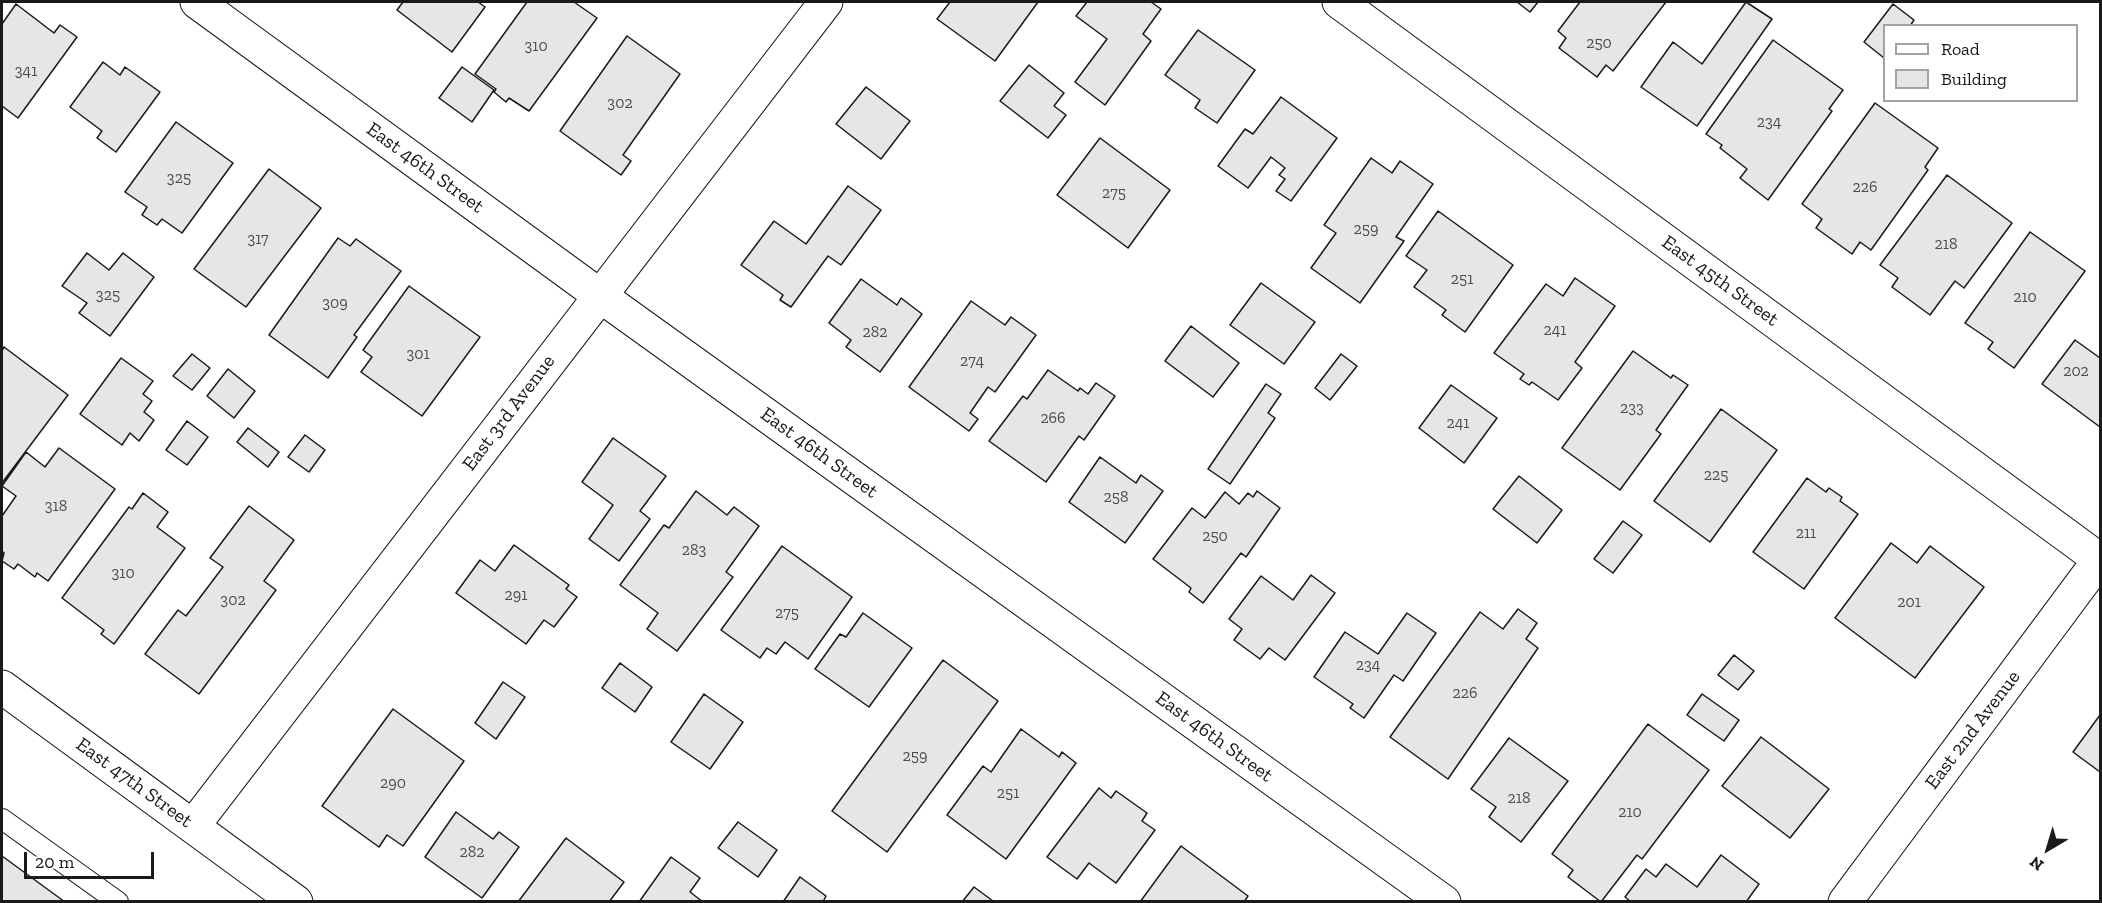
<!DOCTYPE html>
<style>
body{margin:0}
#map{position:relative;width:2102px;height:903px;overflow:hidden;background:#fff;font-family:"Zilla Slab",serif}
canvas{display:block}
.frame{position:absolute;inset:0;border:3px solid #1a1a1a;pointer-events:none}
.legend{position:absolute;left:1883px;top:24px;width:195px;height:78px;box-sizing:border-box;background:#fff;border:2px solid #a3a3a3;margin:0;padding:8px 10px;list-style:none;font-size:18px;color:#1a1a1a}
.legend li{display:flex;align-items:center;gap:12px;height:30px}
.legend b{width:30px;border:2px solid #a3a3a3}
.north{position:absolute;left:2018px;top:819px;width:60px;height:60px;-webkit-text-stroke:4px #fff;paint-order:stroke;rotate:218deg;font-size:16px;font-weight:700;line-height:24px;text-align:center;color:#1a1a1a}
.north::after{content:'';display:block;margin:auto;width:21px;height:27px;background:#1a1a1a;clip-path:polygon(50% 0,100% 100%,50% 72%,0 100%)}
.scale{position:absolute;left:24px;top:852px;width:130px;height:27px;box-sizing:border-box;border:3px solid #1a1a1a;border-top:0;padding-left:8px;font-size:18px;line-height:21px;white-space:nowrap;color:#1a1a1a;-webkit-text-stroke:4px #fff;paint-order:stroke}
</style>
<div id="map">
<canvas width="2102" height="903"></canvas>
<div class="frame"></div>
<ul class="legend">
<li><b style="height:8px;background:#fff"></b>Road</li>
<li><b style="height:16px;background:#e6e6e6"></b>Building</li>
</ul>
<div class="north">N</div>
<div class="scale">20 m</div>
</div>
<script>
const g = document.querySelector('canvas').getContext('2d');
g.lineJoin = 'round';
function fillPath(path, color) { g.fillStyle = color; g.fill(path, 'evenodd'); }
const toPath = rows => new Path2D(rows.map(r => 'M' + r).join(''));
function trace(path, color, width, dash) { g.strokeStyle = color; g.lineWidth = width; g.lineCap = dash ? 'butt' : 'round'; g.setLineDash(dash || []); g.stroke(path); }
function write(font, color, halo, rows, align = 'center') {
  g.font = font + ' "Zilla Slab",serif'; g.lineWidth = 4.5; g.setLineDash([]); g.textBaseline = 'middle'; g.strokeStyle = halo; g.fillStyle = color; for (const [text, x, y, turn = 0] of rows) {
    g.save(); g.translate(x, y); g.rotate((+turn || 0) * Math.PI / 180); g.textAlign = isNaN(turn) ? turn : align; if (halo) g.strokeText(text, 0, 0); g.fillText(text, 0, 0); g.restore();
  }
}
const building = toPath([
 [403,2,478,2,485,7,452,52,397,10,403,2],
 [527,2,574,2,597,18,529,111,509,98,506,102,494,92,496,89,475,74,527,2],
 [950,2,1038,2,995,61,937,19,950,2],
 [1087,2,1151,2,1161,9,1143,34,1151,41,1105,105,1075,82,1107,39,1076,16,1087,2],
 [1517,2,1538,2,1530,12,1517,2],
 [1580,2,1666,2,1613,71,1606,65,1597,77,1559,48,1566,38,1558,31,1580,2],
 [1746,2,1772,19,1697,126,1641,87,1673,42,1702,64,1746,2],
 [16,4,54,33,60,25,77,37,18,118,2,106,2,24,16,4],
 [1893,4,1914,20,1910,26,1884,26,1884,58,1864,42,1893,4],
 [1198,30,1255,70,1217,123,1195,108,1200,100,1165,75,1198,30],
 [627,36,680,74,623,155,631,161,621,175,560,131,627,36],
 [1773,40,1843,90,1829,109,1832,111,1768,200,1740,178,1747,169,1720,148,1722,145,1706,134,1773,40],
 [103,62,120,75,125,67,160,92,116,152,97,138,102,131,70,107,103,62],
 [1029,65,1064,93,1054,106,1066,115,1048,138,1000,101,1029,65],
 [462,67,494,90,472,122,439,98,462,67],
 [866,87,910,121,881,159,836,124,866,87],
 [1281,97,1337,138,1291,201,1276,191,1285,179,1279,175,1285,168,1271,157,1248,188,1218,166,1245,129,1253,134,1281,97],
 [1875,103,1938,148,1925,167,1928,170,1871,250,1860,242,1852,254,1816,228,1822,219,1802,204,1875,103],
 [176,122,233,163,182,233,162,219,157,225,142,215,147,207,125,192,176,122],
 [1100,138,1170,190,1128,248,1057,195,1100,138],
 [1371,158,1392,173,1400,161,1433,184,1396,237,1404,241,1360,303,1311,268,1336,233,1324,225,1371,158],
 [269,169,321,208,246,307,194,269,269,169],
 [1947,175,2012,223,1964,288,1955,281,1930,315,1892,287,1898,278,1880,265,1947,175],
 [848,186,881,210,841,265,828,256,791,307,780,300,783,295,741,265,774,221,806,244,848,186],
 [1438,211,1513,265,1465,332,1442,315,1446,310,1414,287,1427,270,1406,256,1438,211],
 [2030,232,2085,271,2014,368,1988,349,1993,342,1965,323,2030,232],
 [338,238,350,246,356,239,401,271,354,335,357,337,328,378,269,335,338,238],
 [87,253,109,270,123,253,154,277,110,336,79,313,87,303,62,286,87,253],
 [1575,278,1615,306,1575,362,1582,368,1558,400,1532,382,1529,385,1520,379,1524,374,1494,353,1546,284,1563,296,1575,278],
 [861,279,897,305,901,298,922,314,880,372,846,347,851,340,829,323,861,279],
 [1261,283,1315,322,1284,364,1230,325,1261,283],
 [409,286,480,337,422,416,361,372,372,357,363,350,409,286],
 [971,301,1005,325,1011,317,1036,335,995,392,988,387,970,413,978,419,969,431,909,387,971,301],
 [1191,326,1239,363,1213,397,1165,361,1191,326],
 [2075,340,2100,358,2100,427,2042,384,2075,340],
 [4,347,68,395,2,483,2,351,4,347],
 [1633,351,1671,378,1673,375,1688,385,1656,430,1661,434,1620,490,1562,448,1633,351],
 [192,354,210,368,192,390,173,376,192,354],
 [1341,354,1357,366,1330,400,1315,388,1341,354],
 [121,358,153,381,143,394,152,401,144,412,154,420,139,441,130,433,122,445,80,414,121,358],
 [228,369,255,391,234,418,207,396,228,369],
 [1048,370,1078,391,1080,388,1088,394,1096,383,1115,396,1084,440,1079,436,1046,482,989,441,1023,396,1027,399,1048,370],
 [1266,384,1281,394,1268,413,1275,418,1230,484,1208,469,1266,384],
 [1451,385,1497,418,1464,463,1419,428,1451,385],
 [1721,409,1777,450,1710,542,1654,501,1721,409],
 [187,421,208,437,187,465,166,450,187,421],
 [248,428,279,452,268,467,237,442,248,428],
 [305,435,325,450,309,472,288,457,305,435],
 [613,438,666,476,640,511,650,519,619,561,589,539,613,505,582,482,613,438],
 [59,448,115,489,48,581,37,573,35,577,18,564,14,569,2,561,4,553,2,551,2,516,16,496,2,486,26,452,45,467,59,448],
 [1100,457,1136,483,1141,475,1163,491,1125,543,1069,502,1100,457],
 [1519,476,1562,510,1537,543,1493,509,1519,476],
 [1807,478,1826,492,1829,488,1842,497,1840,501,1858,514,1804,589,1753,552,1807,478],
 [696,491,727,515,734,507,759,526,726,572,733,577,677,651,647,629,658,613,620,585,664,525,669,528,696,491],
 [1257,491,1280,508,1246,557,1241,553,1203,603,1189,592,1191,588,1153,559,1192,508,1205,518,1225,492,1239,504,1248,493,1253,497,1257,491],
 [143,493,168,512,157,527,185,548,114,644,101,634,104,630,62,598,129,507,132,509,143,493],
 [249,506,294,540,264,581,276,590,199,694,145,654,178,610,186,616,223,567,210,558,249,506],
 [1623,521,1642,535,1613,573,1594,559,1623,521],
 [1891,543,1917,563,1930,546,1984,587,1915,678,1835,618,1891,543],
 [514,545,569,585,566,589,577,597,554,627,544,620,526,644,456,593,480,560,495,571,514,545],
 [782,546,852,597,808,659,785,642,776,654,767,648,760,658,721,630,782,546],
 [1311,575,1335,593,1285,660,1269,648,1260,659,1234,640,1242,629,1229,619,1261,576,1293,600,1311,575],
 [1518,609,1537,623,1526,639,1538,648,1448,779,1390,737,1480,612,1503,629,1518,609],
 [863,613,912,648,869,707,815,669,840,634,846,637,863,613],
 [1407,613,1436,633,1403,681,1394,675,1364,718,1350,708,1353,704,1314,677,1345,632,1378,654,1407,613],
 [1734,655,1754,671,1738,690,1718,675,1734,655],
 [943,660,998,701,887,852,832,811,943,660],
 [620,663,652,687,635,712,602,688,620,663],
 [503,682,525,697,496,739,475,723,503,682],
 [704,694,743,722,710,769,671,742,704,694],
 [1702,694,1739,720,1724,741,1687,715,1702,694],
 [393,709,464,761,403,846,387,835,379,847,322,806,393,709],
 [2100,715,2100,772,2073,752,2100,715],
 [1648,724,1709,770,1642,859,1637,855,1601,902,1568,877,1573,870,1552,854,1648,724],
 [1021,729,1059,757,1062,752,1076,763,1006,859,947,815,983,766,991,772,1021,729],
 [1761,737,1829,789,1790,838,1722,786,1761,737],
 [1509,738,1568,781,1521,842,1489,817,1496,807,1471,789,1509,738],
 [1099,788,1111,798,1116,791,1147,813,1142,821,1155,830,1116,883,1089,863,1077,879,1047,857,1099,788],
 [456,812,493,839,499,832,519,847,482,898,425,857,456,812],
 [738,822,777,850,758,877,718,848,738,822],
 [566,838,624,882,609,902,518,902,566,838],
 [1181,846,1248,896,1244,902,1140,902,1181,846],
 [1721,855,1759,884,1746,902,1631,902,1625,897,1646,869,1656,877,1666,864,1697,887,1721,855],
 [2,856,65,902,2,902,2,856],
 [671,857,700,878,690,892,703,902,639,902,671,857],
 [800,877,826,896,823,902,783,902,800,877],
 [974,887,993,901,992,902,962,902,974,887]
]);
fillPath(building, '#e6e6e6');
trace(building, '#1a1a1a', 1.5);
const lane = toPath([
 [2,819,118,902]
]);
const street = toPath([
 [197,2,599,295,1444,902],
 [1339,2,2100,560],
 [2,687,296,902],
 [193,826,826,2],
 [1845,902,2100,559]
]);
trace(lane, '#1a1a1a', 22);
trace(street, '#1a1a1a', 35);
trace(lane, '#fff', 20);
trace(street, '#fff', 33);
write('16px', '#4d4d4d', null, [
 ["250",1599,43],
 ["310",536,46],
 ["341",26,71],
 ["302",620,103],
 ["234",1769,122],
 ["325",179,178],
 ["226",1865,187],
 ["275",1114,193],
 ["259",1366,229],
 ["317",258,239],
 ["218",1946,244],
 ["251",1462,279],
 ["325",108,295],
 ["210",2025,297],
 ["309",335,303],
 ["241",1555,330],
 ["282",875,332],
 ["301",418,354],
 ["274",972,361],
 ["202",2076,371],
 ["233",1632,408],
 ["266",1053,418],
 ["241",1458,423],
 ["225",1716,475],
 ["258",1116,497],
 ["318",56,506],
 ["211",1806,533],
 ["250",1215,536],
 ["283",694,550],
 ["310",123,573],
 ["291",516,595],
 ["302",233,600],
 ["201",1909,602],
 ["275",787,613],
 ["234",1368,665],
 ["226",1465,693],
 ["259",915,756],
 ["290",393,783],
 ["251",1008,793],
 ["218",1519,798],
 ["210",1630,812],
 ["282",472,852]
]);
write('20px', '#1a1a1a', '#fff', [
 ["East 46th Street",425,168,36],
 ["East 45th Street",1720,281,36],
 ["East 3rd Avenue",509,413,-53],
 ["East 46th Street",819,453,36],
 ["East 2nd Avenue",1973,730,-53],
 ["East 46th Street",1214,737,36],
 ["East 47th Street",134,783,36]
]);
</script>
